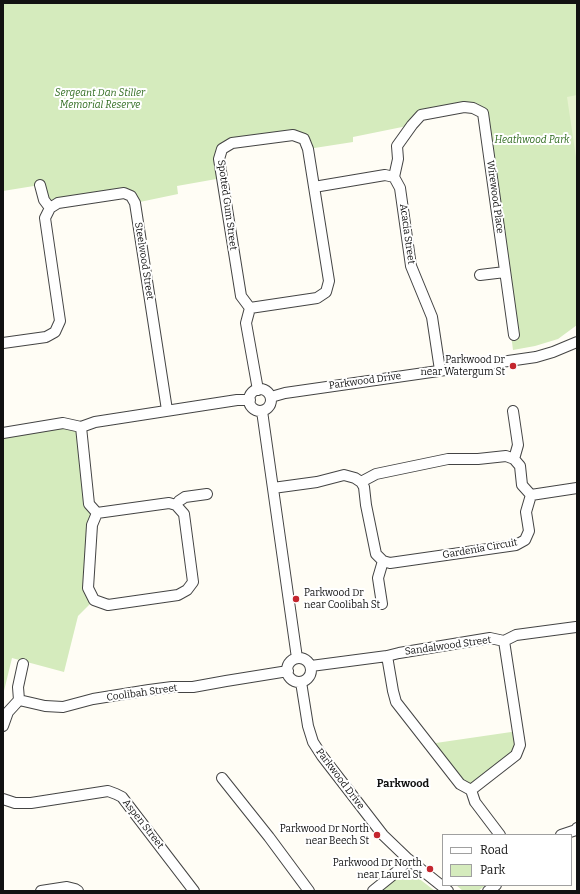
<!DOCTYPE html>
<style>
body{margin:0}
#map{position:relative;width:580px;height:894px;overflow:hidden;background:#fffdf5;font-family:Bitter,serif}
canvas{display:block}
.frame{position:absolute;inset:0;border:4px solid #111;pointer-events:none}
.legend{position:absolute;left:442px;top:834px;width:130px;height:52px;box-sizing:border-box;background:#fff;border:1px solid #a0a0a0;margin:0;padding:5px 7px;list-style:none;font-size:12px;color:#111}
.legend li{display:flex;align-items:center;gap:8px;height:20px}
.legend b{width:20px;border:1px solid #a0a0a0}
</style>
<div id="map">
<canvas width="580" height="894"></canvas>
<div class="frame"></div>
<ul class="legend">
<li><b style="height:5px;background:#fff"></b>Road</li>
<li><b style="height:11px;background:#d5ebbd"></b>Park</li>
</ul>
</div>
<script>
const g = document.querySelector('canvas').getContext('2d');
g.lineJoin = 'round';
function fillPath(path, color) { g.fillStyle = color; g.fill(path, 'evenodd'); }
const toPath = rows => new Path2D(rows.map(r => 'M' + r).join(''));
function trace(path, color, width, dash) { g.strokeStyle = color; g.lineWidth = width; g.lineCap = dash ? 'butt' : 'round'; g.setLineDash(dash || []); g.stroke(path); }
function write(font, color, halo, rows, align = 'center') {
  g.font = font + ' Bitter,serif'; g.lineWidth = 4; g.setLineDash([]); g.textBaseline = 'middle'; g.strokeStyle = halo; g.fillStyle = color; for (const [text, x, y, turn = 0] of rows) {
    g.save(); g.translate(x, y); g.rotate((+turn || 0) * Math.PI / 180); g.textAlign = isNaN(turn) ? turn : align; if (halo) g.strokeText(text, 0, 0); g.fillText(text, 0, 0); g.restore();
  }
}
fillPath(toPath([
 [3,3,577,3,577,325,558,339,535,346,513,350,484,122,473,108,421,115,412,125,353,137,353,142,308,149,293,135,222,149,222,178,177,186,178,194,135,203,131,196,50,208,40,185,3,191],
 [63,423,81,427,89,504,97,513,88,588,94,600,78,616,64,672,12,658,3,695,3,433],
 [518,731,520,745,471,790,429,744],
 [400,869,413,874,435,891,373,891],
 [456,885,486,885,478,891,463,891]
]), '#d5ebbd');
fillPath(toPath([
 [577,95,577,164,567,97]
]), '#e6f2cf');
const minor = toPath([
 [394,177,398,159,397,146,412,125,421,115,464,107,473,108,483,113,514,335],
 [40,185,44,200,50,208],
 [314,187,385,175,394,177,400,188,411,266,432,317,440,370],
 [480,275,505,272],
 [250,308,317,298,326,292,329,281,308,149,304,139,293,135,232,143,222,149,219,159,241,296,250,308,246,323,258,390],
 [3,343,46,337,55,332,60,321,45,218,50,208,58,203,124,193,131,196,135,203,167,410],
 '249 400a11 11 0 1 1 22 0a11 11 0 1 1-22 0Z',
 [271,397,285,393,536,357,553,352,577,342],
 [262,411,297,658],
 [513,411,518,445,514,459],
 [81,427,89,504,97,513,92,525,88,588,94,600,108,605,178,595,187,590,193,582,184,514,176,505,169,503,97,513],
 [81,427,95,422,237,400,250,400],
 [3,433,63,423,81,427],
 [273,488,317,482,344,475,355,478,361,482,364,487,366,505,376,554,383,561,390,563,516,545,525,540,529,531,526,512,531,495,522,485,520,466,514,459,506,456,478,459,448,459,376,474,361,482],
 [531,495,577,488],
 [176,505,179,501,185,497,207,494],
 [382,604,378,578,383,561],
 [387,656,393,691,396,702,460,784,471,790,475,802,500,835],
 '287 670a12 12 0 1 1 24 0a12 12 0 1 1-24 0Z',
 [311,666,387,656,399,653,490,638,504,641,516,635,576,627],
 [301,682,308,726,313,742,322,756,383,835,408,859,448,891],
 [19,700,45,706,63,707,93,699,149,690,172,687,193,687,226,681,288,671],
 [3,726,8,712,19,700,18,687,23,664],
 [222,778,269,837,309,891],
 [471,790,516,755,520,745,504,641],
 [3,799,15,803,31,803,108,791,116,794,122,797,194,891],
 [561,835,576,830,577,828],
 [41,891,67,887,75,889,78,891],
 [373,891,400,869,408,859],
 [488,891,496,885]
]);
trace(minor, '#444', 12);
trace(minor, '#fff', 10);
for (const [x, y, r, color] of [
 [513,366,4,"#c4262e"],
 [296,599,4,"#c4262e"],
 [377,835,4,"#c4262e"],
 [430,869,4,"#c4262e"]
]) { const dot = new Path2D(); dot.arc(x, y, r, 0, 2 * Math.PI); g.fillStyle = color; g.fill(dot); trace(dot, '#fff', 1.5); }
write('italic 10px', '#2f6b1f', '#fff', [
 ["Sergeant Dan Stiller",100,93],
 ["Memorial Reserve",100,105],
 ["Heathwood Park",532,140]
]);
write('10px', '#111', '#fff', [
 ["Wirewood Place",495,197,82],
 ["Spotted Gum Street",227,205,82],
 ["Acacia Street",407,234,82],
 ["Steelwood Street",144,261,81],
 ["Parkwood Drive",365,381,-8],
 ["Gardenia Circuit",480,549,-10],
 ["Sandalwood Street",448,646,-8],
 ["Coolibah Street",142,693,-8],
 ["Parkwood Drive",340,779,53],
 ["Aspen Street",143,824,52]
]);
write('10px', '#111', '#fff', [
 ["Parkwood Dr",505,360],
 ["near Watergum St",505,372],
 ["Parkwood Dr",304,593,"left"],
 ["near Coolibah St",304,605,"left"],
 ["Parkwood Dr North",369,829],
 ["near Beech St",369,841],
 ["Parkwood Dr North",422,863],
 ["near Laurel St",422,875]
], 'right');
write('bold 11px', '#111', '#fff', [
 ["Parkwood",403,784]
]);
</script>
